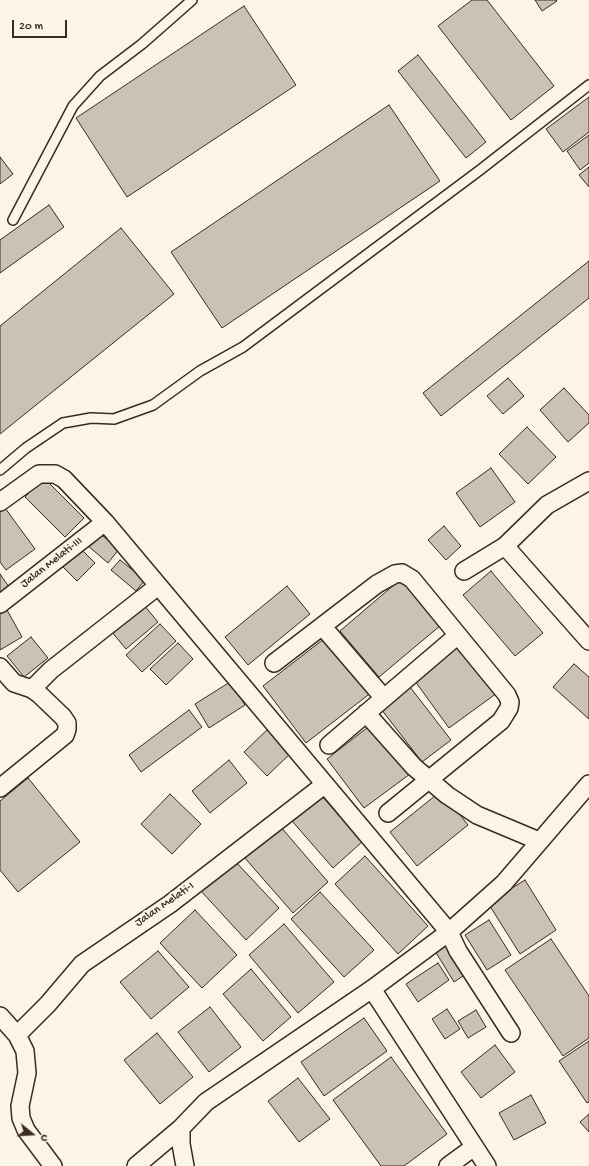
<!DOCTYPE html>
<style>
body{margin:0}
#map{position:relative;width:589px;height:1166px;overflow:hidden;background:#fcf5e5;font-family:"Gochi Hand",sans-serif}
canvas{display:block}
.north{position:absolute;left:12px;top:1114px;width:40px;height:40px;-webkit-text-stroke:3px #fcf5e5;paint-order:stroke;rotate:108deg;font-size:11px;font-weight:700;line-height:16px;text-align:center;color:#3b2a1e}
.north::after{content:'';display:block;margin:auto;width:14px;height:18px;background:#3b2a1e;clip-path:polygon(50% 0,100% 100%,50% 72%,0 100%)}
.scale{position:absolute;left:12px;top:20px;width:55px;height:18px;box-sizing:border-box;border:2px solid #3b2a1e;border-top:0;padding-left:5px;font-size:12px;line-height:14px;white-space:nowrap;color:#3b2a1e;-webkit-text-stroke:3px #fcf5e5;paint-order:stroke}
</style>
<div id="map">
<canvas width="589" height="1166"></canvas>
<div class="north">U</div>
<div class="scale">20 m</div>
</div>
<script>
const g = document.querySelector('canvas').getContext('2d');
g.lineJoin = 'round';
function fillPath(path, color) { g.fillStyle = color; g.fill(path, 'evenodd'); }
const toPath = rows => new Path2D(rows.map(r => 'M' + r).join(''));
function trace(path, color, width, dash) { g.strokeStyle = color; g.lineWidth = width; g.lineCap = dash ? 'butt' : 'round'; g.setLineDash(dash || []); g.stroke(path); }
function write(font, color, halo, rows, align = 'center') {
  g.font = font + ' "Gochi Hand",sans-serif'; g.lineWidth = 4; g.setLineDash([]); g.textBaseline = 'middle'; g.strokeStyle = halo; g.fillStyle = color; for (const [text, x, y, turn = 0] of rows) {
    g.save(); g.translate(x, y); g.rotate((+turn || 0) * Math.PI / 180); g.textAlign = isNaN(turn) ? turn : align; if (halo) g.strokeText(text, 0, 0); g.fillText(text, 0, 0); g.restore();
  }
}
const building = toPath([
 [472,0,487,0,554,86,511,120,438,26,472,0],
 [535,0,556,0,557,1,542,11,535,0],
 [244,6,296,85,127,197,76,118,244,6],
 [418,55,486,142,466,158,398,71,418,55],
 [589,97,589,132,563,152,546,129,589,97],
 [389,105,440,181,222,328,171,252,389,105],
 [589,135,589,163,580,170,567,151,589,135],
 [0,157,13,174,0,184,0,157],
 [589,167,589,187,579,175,589,167],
 [49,205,64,227,0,273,0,240,49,205],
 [121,228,174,294,0,434,0,326,121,228],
 [589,261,589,298,441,416,423,393,589,261],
 [508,378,524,396,503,414,487,396,508,378],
 [564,388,589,415,589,423,568,442,540,410,564,388],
 [527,427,556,457,528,484,499,454,527,427],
 [491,468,515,502,480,527,456,493,491,468],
 [44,478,84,518,65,537,25,497,44,478],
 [5,508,35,549,6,570,0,562,0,512,5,508],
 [444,526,461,546,446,560,428,540,444,526],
 [98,532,119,549,108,563,87,545,98,532],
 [81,549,95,563,77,581,63,567,81,549],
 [120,560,145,580,136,591,111,570,120,560],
 [491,571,543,633,515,656,463,595,491,571],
 [0,574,9,587,0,593,0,574],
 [402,578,441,625,379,677,340,631,402,578],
 [287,586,310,614,248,665,225,637,287,586],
 [143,604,158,622,126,649,111,631,143,604],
 [7,610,22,637,0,650,0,614,7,610],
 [160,624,176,641,142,672,126,655,160,624],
 [329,635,372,692,306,743,263,686,329,635],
 [31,637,48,658,24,677,7,656,31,637],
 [460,642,497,693,449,728,412,677,460,642],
 [178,643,193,659,166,685,150,669,178,643],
 [574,664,589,677,589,719,553,687,574,664],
 [230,682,245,705,209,728,195,704,230,682],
 [410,687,451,740,422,762,381,709,410,687],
 [189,710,202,727,141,772,129,755,189,710],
 [372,724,410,774,364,808,327,759,372,724],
 [270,727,293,751,267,776,244,752,270,727],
 [229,760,247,783,210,813,192,791,229,760],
 [28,778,80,842,18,892,0,870,0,801,28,778],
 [441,791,468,825,417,866,390,832,441,791],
 [170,794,201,824,172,854,141,824,170,794],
 [321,795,362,842,333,868,292,821,321,795],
 [280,826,328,882,293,913,244,857,280,826],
 [365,856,428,926,398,954,335,884,365,856],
 [234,860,279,908,246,940,201,891,234,860],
 [525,880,556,930,520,954,488,903,525,880],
 [320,892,374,950,344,977,291,919,320,892],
 [195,910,237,955,202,988,160,943,195,910],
 [489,920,511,955,487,970,465,935,489,920],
 [284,924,334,982,298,1013,249,955,284,924],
 [551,939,589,996,589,1038,563,1056,505,970,551,939],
 [446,943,466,974,454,982,435,951,446,943],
 [158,951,189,987,151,1019,120,982,158,951],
 [438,963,449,980,418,1002,406,984,438,963],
 [251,969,291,1017,263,1041,223,994,251,969],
 [210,1007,241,1047,209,1072,178,1032,210,1007],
 [447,1009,460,1029,445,1039,432,1019,447,1009],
 [476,1010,486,1027,468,1038,458,1021,476,1010],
 [364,1018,387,1051,324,1096,301,1062,364,1018],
 [157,1033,193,1077,160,1104,124,1060,157,1033],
 [589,1041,589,1102,587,1103,559,1061,589,1041],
 [495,1045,515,1072,481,1098,461,1072,495,1045],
 [391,1057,447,1134,404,1166,381,1166,333,1100,391,1057],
 [298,1078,330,1119,299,1142,268,1101,298,1078],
 [531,1095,546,1123,514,1140,499,1113,531,1095],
 [589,1114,589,1132,580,1122,589,1114]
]);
fillPath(building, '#ccc2b3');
trace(building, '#3b2a1e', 1);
const lane = toPath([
 [13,220,73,106,100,76,142,44,192,0],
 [0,470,26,448,63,423,91,418,114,419,153,405,200,371,243,347,480,170,589,85]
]);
const street = toPath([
 [0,502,39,474,55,474,64,479,105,522,449,932,458,951,511,1033],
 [505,546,589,641],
 [464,571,505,546,547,505,589,481],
 [0,604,105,522],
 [323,627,383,697],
 [274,663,377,584,395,574,402,573,412,579,507,695,510,702,509,708,501,721,388,813],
 [0,667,14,683,32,689,39,694,63,717,67,723,67,729,65,735,0,788],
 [32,689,51,670,158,586],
 [366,713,414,767,447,795,477,815,539,841],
 [329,745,458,635],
 [372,989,487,1166],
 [0,1016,17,1035,25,1051,27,1073,20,1106,21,1118,26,1130,53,1166],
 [17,1035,48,1004,82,964,170,904,324,785],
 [136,1166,181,1128],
 [185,1166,181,1144,181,1128,206,1102,372,989,449,932,504,883,589,784],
 [448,1166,474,1147]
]);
trace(lane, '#3b2a1e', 12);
trace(street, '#3b2a1e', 20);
trace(lane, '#fcf5e5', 9);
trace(street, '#fcf5e5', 17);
write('12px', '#3b2a1e', '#fcf5e5', [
 ["Jalan Melati-III",52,563,-38],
 ["Jalan Melati-I",165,905,-35]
]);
</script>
